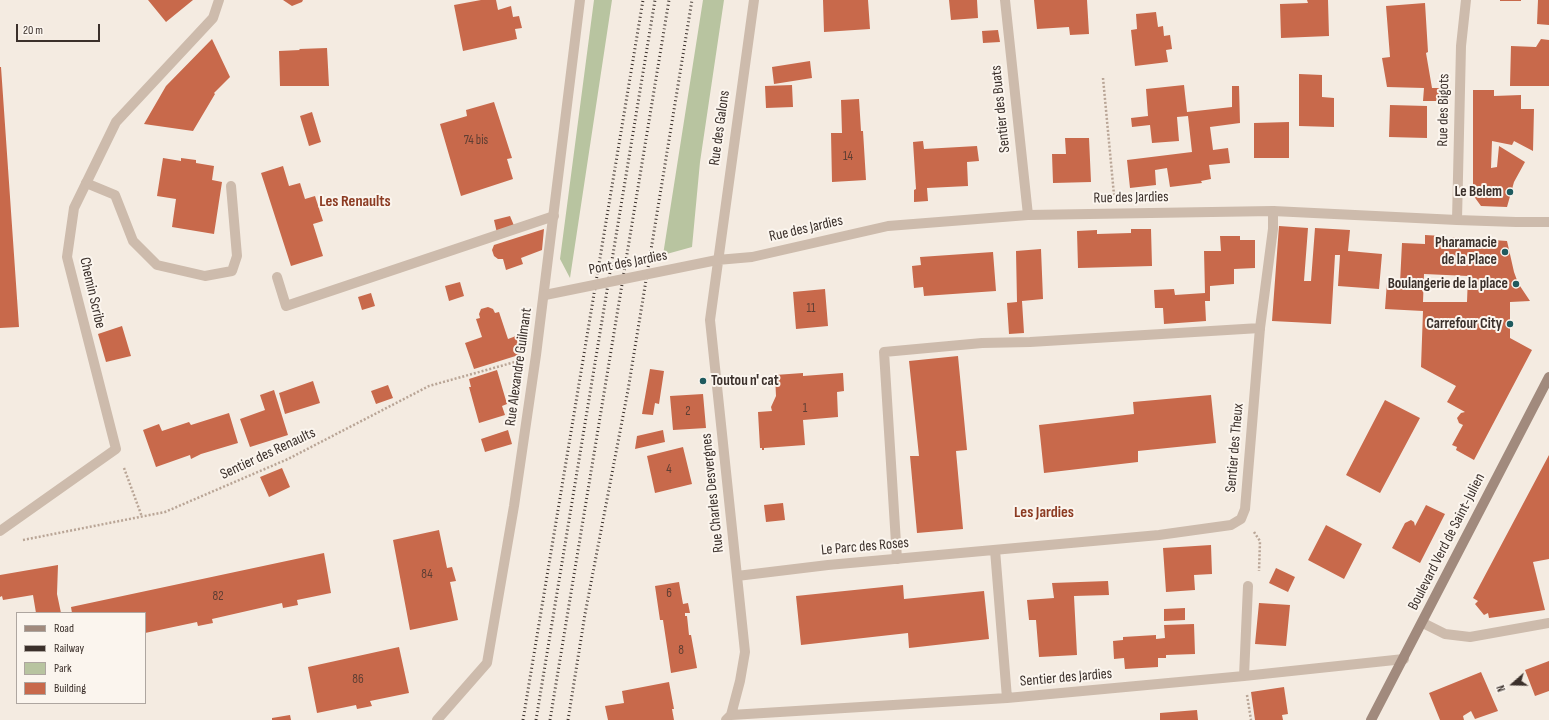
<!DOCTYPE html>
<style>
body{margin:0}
#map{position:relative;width:1549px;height:720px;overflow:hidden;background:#f4ebe1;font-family:"Sofia Sans Condensed",sans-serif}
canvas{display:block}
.legend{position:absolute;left:16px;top:612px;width:130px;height:92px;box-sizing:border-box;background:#fbf5ee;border:1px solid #aea6a0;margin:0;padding:5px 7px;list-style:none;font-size:12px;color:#3b302b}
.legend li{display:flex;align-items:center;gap:8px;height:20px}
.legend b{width:20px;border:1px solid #aea6a0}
.north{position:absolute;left:1493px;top:664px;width:40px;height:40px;-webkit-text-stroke:3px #fbf5ee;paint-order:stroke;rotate:250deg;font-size:11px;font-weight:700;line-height:16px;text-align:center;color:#3b302b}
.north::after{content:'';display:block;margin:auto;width:14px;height:18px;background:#3b302b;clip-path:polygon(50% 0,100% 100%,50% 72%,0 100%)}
.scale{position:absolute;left:16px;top:24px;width:84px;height:18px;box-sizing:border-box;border:2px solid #3b302b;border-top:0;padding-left:5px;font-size:12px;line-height:14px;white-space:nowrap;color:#3b302b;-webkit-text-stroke:3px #fbf5ee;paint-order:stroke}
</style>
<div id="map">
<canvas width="1549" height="720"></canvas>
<ul class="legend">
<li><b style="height:5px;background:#a18a7d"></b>Road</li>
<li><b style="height:5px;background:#3b302b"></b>Railway</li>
<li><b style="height:11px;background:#b8c4a0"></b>Park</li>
<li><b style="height:11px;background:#c8694b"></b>Building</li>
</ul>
<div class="north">N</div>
<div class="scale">20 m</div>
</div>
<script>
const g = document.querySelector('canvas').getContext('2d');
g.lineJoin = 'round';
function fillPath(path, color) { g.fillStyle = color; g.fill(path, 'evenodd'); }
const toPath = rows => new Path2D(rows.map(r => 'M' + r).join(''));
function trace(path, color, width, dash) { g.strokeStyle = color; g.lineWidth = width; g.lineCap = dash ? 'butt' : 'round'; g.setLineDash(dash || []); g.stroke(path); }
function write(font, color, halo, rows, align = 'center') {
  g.font = font + ' "Sofia Sans Condensed",sans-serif'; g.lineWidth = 4; g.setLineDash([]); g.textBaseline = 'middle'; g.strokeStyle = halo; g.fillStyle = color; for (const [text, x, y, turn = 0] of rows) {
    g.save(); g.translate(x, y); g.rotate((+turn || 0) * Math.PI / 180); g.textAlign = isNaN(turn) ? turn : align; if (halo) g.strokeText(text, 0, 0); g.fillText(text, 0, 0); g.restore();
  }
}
fillPath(toPath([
 [594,0,612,0,570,278,560,259],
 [703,0,724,0,700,162,692,247,663,255]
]), '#b8c4a0');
fillPath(toPath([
 [148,0,193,0,166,22],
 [283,0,303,0,302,2,292,6],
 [481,0,496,0,498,10,511,6,513,17,519,16,522,28,515,29,517,39,463,51,454,5],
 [823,0,868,0,870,29,824,32],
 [949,0,977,0,978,18,951,20],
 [1034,0,1087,0,1089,34,1070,35,1069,27,1037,29],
 [1307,0,1328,0,1329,36,1281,38,1280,4,1308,3],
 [1500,0,1521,0,1521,1,1500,1],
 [1538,0,1549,0,1549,25,1537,24],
 [1425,3,1428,52,1426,53,1432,88,1450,88,1449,101,1423,101,1424,88,1387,87,1382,58,1390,57,1386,6],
 [1156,12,1158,27,1163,26,1164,36,1170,35,1172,49,1166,50,1168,62,1135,66,1131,30,1137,29,1136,14],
 [998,30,1000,42,983,43,982,31],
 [212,39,230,77,214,93,215,94,193,131,144,124,166,86],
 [1541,39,1549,40,1549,86,1510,86,1511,46,1536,47],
 [327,48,329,86,280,86,279,51,300,50,299,49],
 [810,61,812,78,774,84,772,67],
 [0,67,1,67,19,327,0,328],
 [1299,74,1322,75,1322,97,1334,98,1334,127,1299,126],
 [792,85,793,107,766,108,765,86],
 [1184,85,1187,112,1232,107,1232,86,1239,86,1240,123,1210,127,1213,150,1228,148,1230,163,1209,165,1211,179,1201,181,1202,183,1170,187,1167,168,1155,170,1156,185,1130,188,1127,160,1192,152,1188,116,1177,117,1179,141,1152,143,1150,125,1132,127,1131,118,1148,116,1146,89],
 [1473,90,1494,90,1494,96,1521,95,1521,109,1534,109,1533,151,1514,141,1512,145,1492,141,1491,168,1497,167,1499,146,1525,162,1514,182,1507,207,1481,206,1473,195],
 [859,99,861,131,863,131,866,180,832,182,831,133,842,133,841,100],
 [494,102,512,158,507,159,513,179,461,196,440,124,467,116,466,110],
 [1390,105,1427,106,1427,138,1389,137],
 [312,112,321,142,309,146,300,116],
 [1289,122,1289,158,1254,158,1254,123],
 [1065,138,1089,138,1091,182,1053,183,1052,154,1066,154],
 [923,141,924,149,977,146,979,161,967,162,968,186,927,188,928,201,914,202,914,190,916,189,913,142],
 [163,158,181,161,181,158,196,160,196,163,214,166,212,180,222,182,214,234,172,227,176,199,157,196],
 [283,166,289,186,300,183,305,199,315,196,323,221,313,224,323,256,291,266,261,173],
 [510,216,515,228,497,233,494,220],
 [1279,226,1308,228,1304,281,1311,281,1315,228,1350,230,1348,251,1382,254,1379,289,1338,286,1340,255,1335,255,1331,324,1272,321],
 [544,229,542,250,521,258,523,264,506,270,503,259,498,259,494,256,492,250,494,245],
 [1131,229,1151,229,1152,266,1078,268,1077,231,1097,230,1097,234,1131,233],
 [1425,235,1442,236,1442,243,1450,243,1451,237,1507,241,1514,272,1518,283,1530,301,1510,302,1510,338,1532,350,1474,460,1456,450,1457,447,1452,445,1463,425,1459,423,1457,418,1461,413,1465,412,1447,402,1456,386,1421,367,1423,311,1385,309,1387,282,1400,283,1402,243,1425,244],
 [1424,274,1468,276,1467,302,1423,302],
 [1220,236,1240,236,1240,240,1255,240,1255,268,1234,269,1234,284,1210,286,1210,301,1205,301,1206,321,1164,324,1163,308,1155,308,1154,290,1174,289,1175,295,1205,293,1204,251,1221,251],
 [1041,249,1043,299,1022,301,1024,333,1009,334,1007,303,1017,302,1016,251],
 [993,252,996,291,924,296,923,287,914,288,912,266,921,265,920,257],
 [460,282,464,296,449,301,445,286],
 [825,289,828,326,796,329,793,292],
 [371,293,375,306,362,310,358,297],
 [488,307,493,309,495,313,499,312,508,339,516,336,522,354,474,369,465,343,482,337,476,319,480,318,479,314,481,309],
 [122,326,131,356,106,362,98,334],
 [958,356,967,450,956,451,963,529,917,533,910,456,919,456,909,361],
 [650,369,664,371,659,404,655,403,653,415,642,414],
 [497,370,507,404,502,406,505,415,479,423,469,387,471,387,469,379],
 [803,373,803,376,843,373,844,391,837,392,838,417,803,420,805,445,764,448,764,450,762,450,762,448,760,448,758,412,772,411,771,407,776,396,775,375],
 [313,381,320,403,285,414,279,393],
 [388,385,393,398,376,404,371,391],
 [274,390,288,435,250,447,240,419,265,410,260,395],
 [703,394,706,428,673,430,670,396],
 [1211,395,1216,443,1138,451,1138,462,1044,473,1039,425,1134,414,1133,402],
 [1385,400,1420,418,1380,493,1346,475],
 [229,413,238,443,201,454,191,459,190,455,156,467,143,430,159,424,162,431,189,422,191,425],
 [508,430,512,444,485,452,481,439],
 [663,430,665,442,635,449,637,436],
 [683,447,692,484,655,493,647,456],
 [1549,455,1549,559,1533,562,1545,610,1489,618,1488,613,1484,615,1475,604,1478,601,1473,598],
 [282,468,290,487,269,497,260,477],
 [783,503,785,520,766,522,764,505],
 [1426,505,1445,514,1420,563,1392,548,1405,523,1411,520,1414,522,1415,526],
 [1326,525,1362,544,1344,579,1308,560],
 [439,530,447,568,452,567,456,581,450,582,458,620,410,630,393,540],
 [1211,545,1212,574,1194,575,1195,590,1166,592,1163,548],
 [324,553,331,593,297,600,298,605,283,608,282,603,212,619,213,623,198,626,197,622,145,633,145,613,72,613,71,607],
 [58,565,57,594,61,613,36,613,33,595,3,600,2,596,0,597,0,575],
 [1276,568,1295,577,1288,592,1269,583],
 [1108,581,1109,595,1074,596,1077,655,1039,657,1036,620,1029,620,1027,600,1054,598,1052,583],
 [679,582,683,604,688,603,690,613,685,613,685,616,687,616,689,635,691,635,697,668,671,673,663,620,660,620,655,586],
 [903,585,904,599,984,591,989,639,909,648,908,633,801,645,796,596],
 [1259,603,1290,605,1286,646,1255,644],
 [1185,608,1185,620,1164,621,1164,609],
 [1194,624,1195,654,1166,655,1166,658,1158,658,1158,667,1125,669,1124,658,1114,659,1113,641,1123,640,1123,637,1156,635,1156,639,1165,638,1164,625],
 [399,647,409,693,370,701,372,706,357,709,356,705,317,713,308,667],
 [1549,661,1549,691,1535,696,1525,670],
 [1481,672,1498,711,1475,719,1471,711,1463,716,1464,720,1440,720,1429,693],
 [669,682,674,709,672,709,674,720,608,720,605,706,624,703,622,691],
 [1284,687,1288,714,1282,715,1283,720,1255,720,1251,692],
 [1197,710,1198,720,1160,720,1160,713],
 [290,715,291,720,272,720,272,718]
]), '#c8694b');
trace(toPath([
 [1103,78,1114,195],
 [124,468,142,517],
 [1254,532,1260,541,1259,571],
 [23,540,165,512,288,459,429,386,515,362],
 [1247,695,1251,720]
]), '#b9a596', 2.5, [2, 2]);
trace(toPath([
 [86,183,115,195,133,241,157,265,205,276,232,271,237,256,231,186],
 [277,277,286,306,554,216],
 [897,559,884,352,982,343,1030,342,1260,328,1273,229,1273,211]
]), '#cdbbac', 10);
trace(toPath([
 [1005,0,1028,215],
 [1457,220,1461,46,1466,0],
 [717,260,752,257,888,226,1028,215,1273,211,1457,220,1516,222,1549,222],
 [0,531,116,449,67,257,74,208,116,122,213,18,219,0],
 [995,550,1007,698],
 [737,576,828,565,1159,535,1231,525,1241,519,1245,509,1260,328],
 [1423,623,1445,634,1470,637,1549,623],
 [1244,676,1248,586],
 [731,715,1007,698,1244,676,1404,659],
 [437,720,487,663,514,506,536,355,580,0],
 [726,720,731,715,740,681,745,652,710,320,754,0]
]), '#cdbbac', 10);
trace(toPath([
 [1371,720,1549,377]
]), '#a18a7d', 10);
trace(toPath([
 [523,720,643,0],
 [536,720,655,0],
 [550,720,669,0],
 [568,720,585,614,628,390,692,0]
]), '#3b302b', 3, [1, 3]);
trace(toPath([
 [545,295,717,260]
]), '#cdbbac', 10);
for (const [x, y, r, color] of [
 [1510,192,4,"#1f5a5e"],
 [1505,252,4,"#1f5a5e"],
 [1516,284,4,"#1f5a5e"],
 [1510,324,4,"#1f5a5e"],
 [703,381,4,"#1f5a5e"]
]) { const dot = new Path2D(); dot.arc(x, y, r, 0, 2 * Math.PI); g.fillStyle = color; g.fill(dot); trace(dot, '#fbf5ee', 1.5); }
write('13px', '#5e3e33', null, [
 ["74 bis",476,141],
 ["14",848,157],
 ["11",811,309],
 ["1",805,409],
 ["2",688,412],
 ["4",669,470],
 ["84",427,575],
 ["6",669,594],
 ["82",218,597],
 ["8",681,651],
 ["86",358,680]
]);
write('15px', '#3b302b', '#fbf5ee', [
 ["Sentier des Buats",1001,109,-96],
 ["Rue des Bigots",1444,110,-89],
 ["Rue des Galons",720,128,-82],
 ["Rue des Jardies",1131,198,-1],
 ["Rue des Jardies",806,229,-13],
 ["Pont des Jardies",628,263,-11],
 ["Chemin Scribe",92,293,77],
 ["Rue Alexandre Guilmant",519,367,-82],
 ["Sentier des Theux",1235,448,-85],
 ["Sentier des Renaults",268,454,-25],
 ["Rue Charles Desvergnes",713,493,-96],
 ["Boulevard Verd de Saint-Julien",1447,542,-63],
 ["Le Parc des Roses",865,547,-5],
 ["Sentier des Jardies",1066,678,-5]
]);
write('bold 15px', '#3b302b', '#fbf5ee', [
 ["Le Belem",1502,192],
 ["Pharamacie",1497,243],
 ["de la Place",1497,260],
 ["Boulangerie de la place",1508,284],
 ["Carrefour City",1502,324],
 ["Toutou n' cat",711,381,"left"]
], 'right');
write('bold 16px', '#8c3b22', '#fbf5ee', [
 ["Les Renaults",355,202],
 ["Les Jardies",1044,513]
]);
</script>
